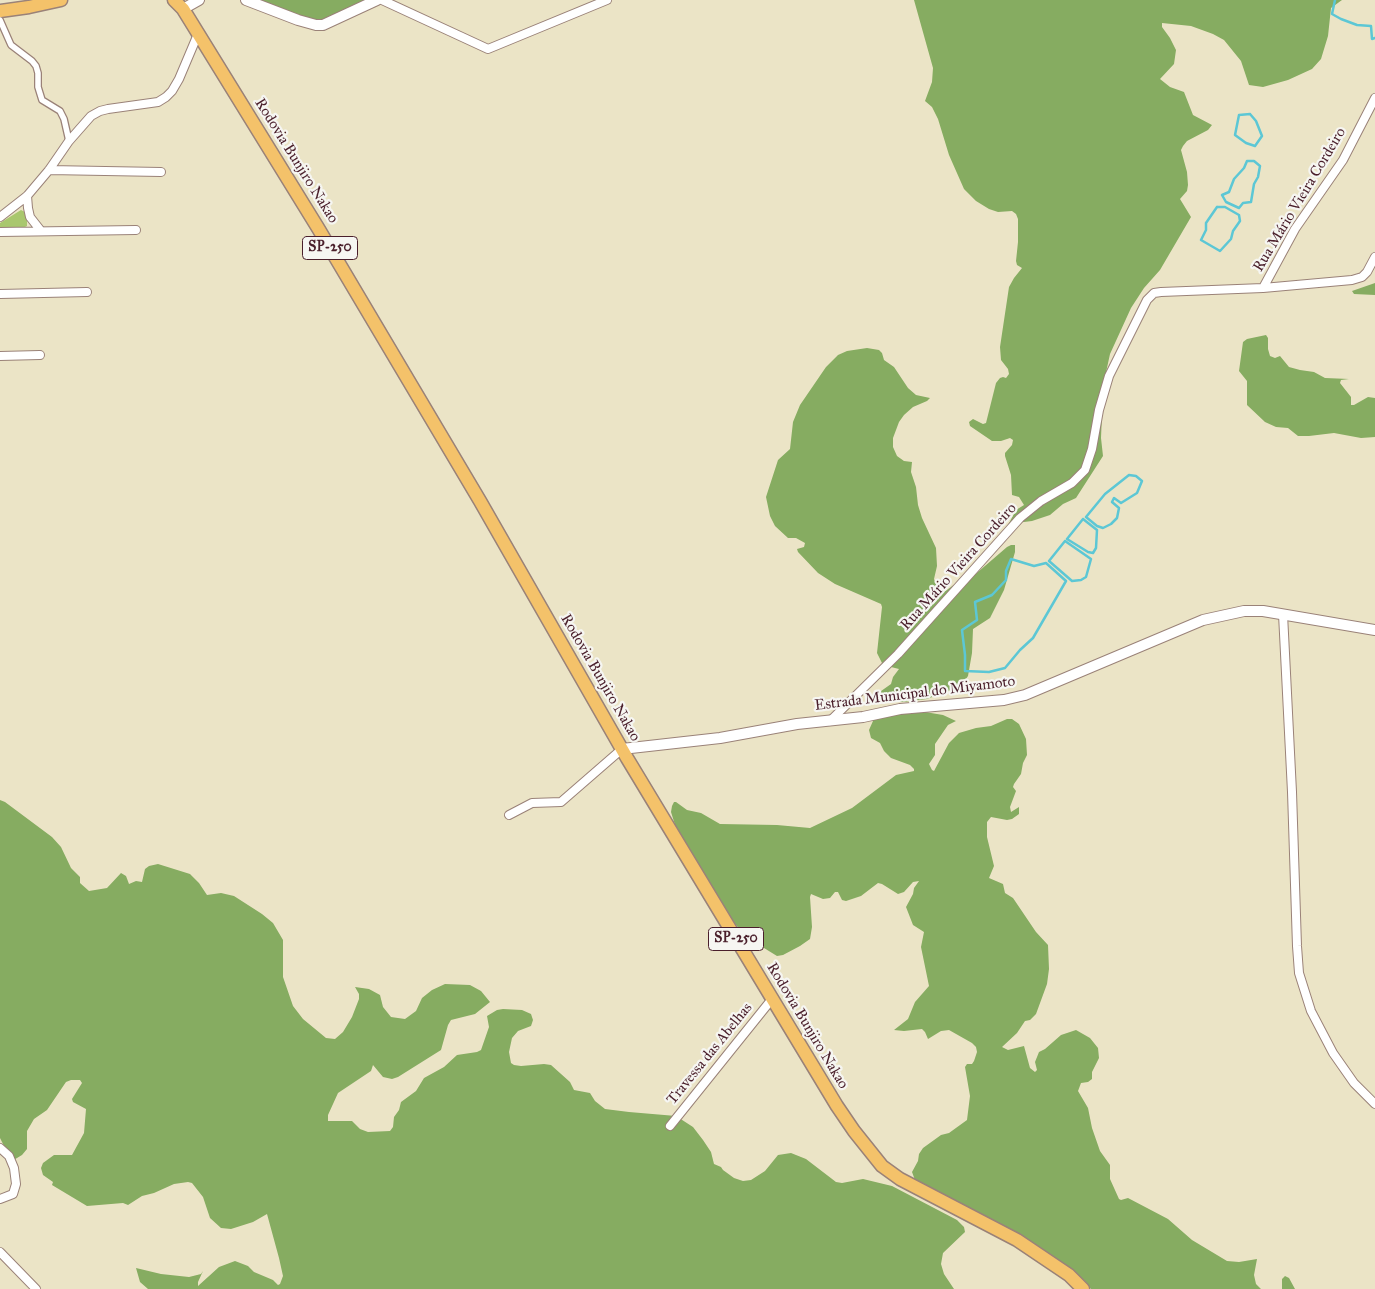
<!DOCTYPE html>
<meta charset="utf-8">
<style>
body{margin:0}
canvas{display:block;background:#ebe4c6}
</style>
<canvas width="1375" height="1289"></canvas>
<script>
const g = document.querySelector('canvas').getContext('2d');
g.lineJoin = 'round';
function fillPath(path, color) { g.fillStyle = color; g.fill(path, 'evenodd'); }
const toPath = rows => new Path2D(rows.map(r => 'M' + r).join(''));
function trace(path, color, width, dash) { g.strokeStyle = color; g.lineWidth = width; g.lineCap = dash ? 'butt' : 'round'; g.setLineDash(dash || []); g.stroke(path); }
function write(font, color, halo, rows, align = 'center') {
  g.font = font + ' "IM FELL Great Primer",serif'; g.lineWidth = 4.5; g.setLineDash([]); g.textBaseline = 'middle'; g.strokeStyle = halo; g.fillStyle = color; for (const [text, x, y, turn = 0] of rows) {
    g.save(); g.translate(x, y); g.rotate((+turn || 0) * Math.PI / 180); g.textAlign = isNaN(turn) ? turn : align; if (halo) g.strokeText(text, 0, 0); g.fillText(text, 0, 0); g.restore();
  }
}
fillPath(toPath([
 [21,210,25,212,27,218,27,226,23,228,0,229,0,223]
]), '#a9c76e');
fillPath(toPath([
 [255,0,365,0,330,18,320,20,305,19],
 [914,0,1342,0,1331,8,1328,36,1321,59,1312,69,1288,80,1263,87,1249,85,1241,61,1224,40,1213,34,1191,26,1162,23,1162,27,1170,38,1176,50,1174,64,1160,79,1170,87,1184,92,1193,115,1212,125,1208,130,1187,141,1183,146,1181,150,1187,172,1188,185,1187,191,1180,199,1191,217,1160,270,1144,288,1131,308,1110,354,1105,377,1102,414,1101,438,1103,456,1076,498,1063,504,1050,515,1032,521,1016,523,1007,527,1016,510,1024,505,1019,497,1012,495,1011,475,1005,456,1005,453,1012,445,1013,440,1010,438,1001,441,992,441,970,426,969,422,973,419,983,424,986,423,996,383,1000,378,1003,377,1006,378,1009,374,1008,369,1001,360,1000,347,1009,287,1014,278,1022,268,1017,265,1016,261,1018,242,1018,219,1016,214,1012,211,998,212,989,209,976,201,964,189,949,155,938,119,932,107,925,101,932,82,933,68],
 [1375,283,1375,295,1354,294,1352,291],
 [1266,335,1268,338,1268,349,1270,356,1275,358,1280,356,1289,367,1300,370,1314,372,1325,378,1349,379,1341,380,1340,383,1351,397,1351,405,1354,405,1368,397,1375,398,1375,437,1361,438,1334,433,1309,436,1298,436,1288,428,1276,427,1265,422,1247,405,1247,381,1239,371,1243,342,1247,339],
 [867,348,879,350,882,353,884,360,894,367,908,388,916,395,930,398,927,401,913,407,904,415,899,422,893,438,893,447,897,456,904,461,912,462,911,472,916,487,918,505,922,518,936,548,937,566,934,579,940,595,955,584,971,578,1007,547,1011,545,1015,545,1015,552,1004,590,990,618,973,629,972,653,968,676,961,686,927,699,903,702,867,701,891,684,893,677,899,669,883,665,877,653,882,607,881,604,835,584,818,573,798,552,797,549,804,547,805,543,796,538,788,538,775,526,770,516,766,497,778,460,790,449,793,422,800,405,826,367,838,355,847,351],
 [919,711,943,715,956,721,948,725,935,744,935,755,929,764,932,770,934,771,949,743,959,733,976,728,991,726,1007,719,1012,719,1019,724,1026,739,1027,755,1023,763,1021,774,1014,784,1013,787,1016,791,1010,807,1011,812,1019,807,1019,814,1012,819,1007,820,991,817,987,822,987,837,994,866,989,878,1003,884,1005,893,1013,898,1036,932,1048,945,1049,969,1047,984,1036,1014,1030,1020,1025,1021,1017,1033,1002,1047,1008,1050,1024,1046,1030,1068,1035,1072,1037,1070,1035,1062,1039,1052,1045,1049,1061,1035,1076,1030,1090,1038,1098,1048,1099,1058,1092,1072,1092,1079,1088,1082,1081,1083,1078,1091,1088,1108,1092,1128,1100,1151,1110,1165,1110,1179,1119,1199,1121,1200,1128,1198,1168,1219,1192,1240,1227,1261,1239,1262,1257,1259,1254,1275,1256,1284,1261,1289,1091,1289,1085,1281,1069,1267,920,1186,915,1180,912,1172,918,1161,919,1154,923,1148,941,1135,949,1133,967,1120,970,1096,965,1067,967,1064,972,1064,974,1061,977,1052,976,1047,972,1043,949,1030,941,1031,928,1039,925,1032,922,1029,904,1031,894,1030,908,1019,915,1002,929,986,921,947,924,932,913,925,906,907,913,894,914,888,919,881,913,882,904,892,898,894,882,884,878,883,861,896,846,901,842,900,838,892,835,892,830,898,823,899,811,894,810,897,812,927,810,939,800,946,783,955,777,956,764,948,756,947,750,943,716,899,676,828,671,812,672,806,674,802,676,802,687,810,701,813,720,824,777,825,810,828,852,808,896,775,914,771,914,769,910,765,891,758,884,751,880,743,871,738,869,730,873,721,867,715,895,715],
 [0,800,5,802,52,837,61,847,71,868,80,877,80,883,89,891,107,888,121,873,126,876,129,884,136,881,142,882,145,869,149,866,158,864,190,874,199,883,207,895,221,893,234,896,262,914,273,923,283,940,283,977,293,1006,303,1019,326,1038,335,1039,343,1032,352,1017,359,999,359,994,355,987,369,989,380,995,383,1007,391,1017,405,1019,416,1011,422,998,432,990,445,984,470,985,481,991,490,1002,475,1014,451,1020,448,1025,441,1050,398,1077,392,1079,383,1077,373,1065,371,1071,338,1093,328,1115,328,1121,352,1121,360,1129,368,1132,390,1131,393,1127,394,1117,399,1110,401,1102,416,1091,424,1078,444,1067,457,1055,477,1052,481,1050,489,1027,487,1016,497,1010,503,1009,522,1010,531,1014,533,1020,531,1026,518,1031,512,1038,509,1052,511,1063,514,1065,521,1066,544,1064,551,1065,570,1082,574,1090,590,1093,595,1101,605,1109,629,1112,676,1116,693,1127,703,1140,711,1152,714,1164,721,1167,723,1170,734,1178,743,1181,751,1180,765,1171,778,1155,791,1153,806,1159,836,1182,842,1183,863,1179,892,1186,957,1220,964,1227,965,1232,943,1253,941,1264,944,1274,954,1289,148,1289,140,1282,136,1268,161,1274,189,1277,201,1274,203,1271,198,1282,198,1286,219,1267,235,1261,248,1266,254,1272,273,1280,278,1285,280,1284,283,1276,279,1258,267,1214,253,1222,231,1229,221,1228,210,1218,203,1197,192,1183,188,1182,174,1184,154,1193,142,1196,128,1205,123,1203,87,1206,52,1185,53,1182,43,1175,41,1168,43,1163,54,1155,72,1155,84,1133,86,1109,73,1102,72,1099,82,1083,80,1080,71,1080,66,1082,47,1110,34,1119,27,1131,27,1149,22,1155,12,1161,5,1157,4,1146,0,1138],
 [1285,1276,1289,1278,1295,1289,1282,1289,1282,1279]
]), '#86ac61');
trace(toPath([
 [1335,0,1332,14,1341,19,1357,25,1371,26,1372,39,1375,38],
 [1250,114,1256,121,1262,136,1255,146,1246,143,1235,135,1239,115,1250,114],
 [1247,161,1254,161,1260,166,1258,177,1254,184,1251,202,1243,203,1239,208,1226,202,1222,195,1229,192,1234,179,1244,168,1247,161],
 [1217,207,1225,207,1239,215,1240,221,1233,231,1231,239,1220,251,1201,240,1206,230,1206,223,1217,207],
 [1129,475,1136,476,1142,481,1137,493,1121,503,1114,498,1112,502,1119,508,1117,518,1111,524,1103,528,1097,526,1086,517,1105,494,1129,475],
 [1083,519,1097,530,1096,548,1093,553,1088,552,1067,539,1083,519],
 [1065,541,1091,559,1086,577,1081,580,1072,581,1049,561,1065,541],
 [1011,559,1034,566,1046,563,1066,581,1033,638,1020,650,1005,668,989,672,965,671,965,655,962,630,977,620,975,602,992,595,1006,580,1006,571,1011,559]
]), '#5cc7d5', 2.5);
const pedestrian = toPath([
 [0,20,11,45,32,61,36,66,38,73,38,87,42,100,60,111,64,119,69,141]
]);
const minor = toPath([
 [382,0,488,49,607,0],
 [49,170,161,172],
 [27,196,28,208,30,217,41,231],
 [0,217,27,196,49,170,69,141,91,116,100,111,108,109,158,102,166,97,172,91,179,79,198,34],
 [0,232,136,230],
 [1263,288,1352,280,1362,277,1367,272,1375,257],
 [0,294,87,292],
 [0,356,40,355],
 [1283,614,1292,792,1297,946,1299,973,1311,1011,1333,1053,1354,1083,1375,1104],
 [830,721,898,654,1020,518,1041,501,1072,483,1085,470,1092,449,1099,410,1109,376,1147,300,1154,293,1161,292,1263,288,1295,229,1343,160,1375,98],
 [509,815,532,803,561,802,622,749],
 [670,1126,772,999],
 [0,1148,9,1156,14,1168,16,1184,13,1194,0,1199],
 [0,1252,36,1289]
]);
const tertiary = toPath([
 [246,0,298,20,316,25,323,25,377,0],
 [183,9,199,0],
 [622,749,720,738,797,724,863,717,900,709,1004,700,1025,695,1203,620,1244,611,1263,611,1375,630]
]);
const primary = toPath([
 [174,0,183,9,318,228,480,501,627,758,837,1106,854,1131,882,1166,900,1179,1017,1240,1069,1275,1083,1289],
 [0,11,29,7,61,0]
]);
trace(pedestrian, '#9a8278', 8);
trace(minor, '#9a8278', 10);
trace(tertiary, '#9a8278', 12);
trace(primary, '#9a8278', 15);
trace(pedestrian, '#fff', 5.5);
trace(minor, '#fff', 8);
trace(tertiary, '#fff', 10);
trace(primary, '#f4c26a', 12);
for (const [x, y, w] of [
 [330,248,55],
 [736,939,55]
]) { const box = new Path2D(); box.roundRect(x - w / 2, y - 11.5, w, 23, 4); g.fillStyle = '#f6f6f2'; g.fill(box); trace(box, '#4a1f2b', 1); }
write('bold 14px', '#4a1f2b', null, [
 ["SP-250",330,248],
 ["SP-250",736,939]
]);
write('15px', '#4a1f2b', '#f6f6f2', [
 ["Rodovia Bunjiro Nakao",296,161,58],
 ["Rua Mário Vieira Cordeiro",1300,200,-59],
 ["Rua Mário Vieira Cordeiro",959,567,-48],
 ["Rodovia Bunjiro Nakao",600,678,60],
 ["Estrada Municipal do Miyamoto",915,694,-7],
 ["Rodovia Bunjiro Nakao",807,1026,59],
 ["Travessa das Abelhas",710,1054,-51]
]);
</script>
